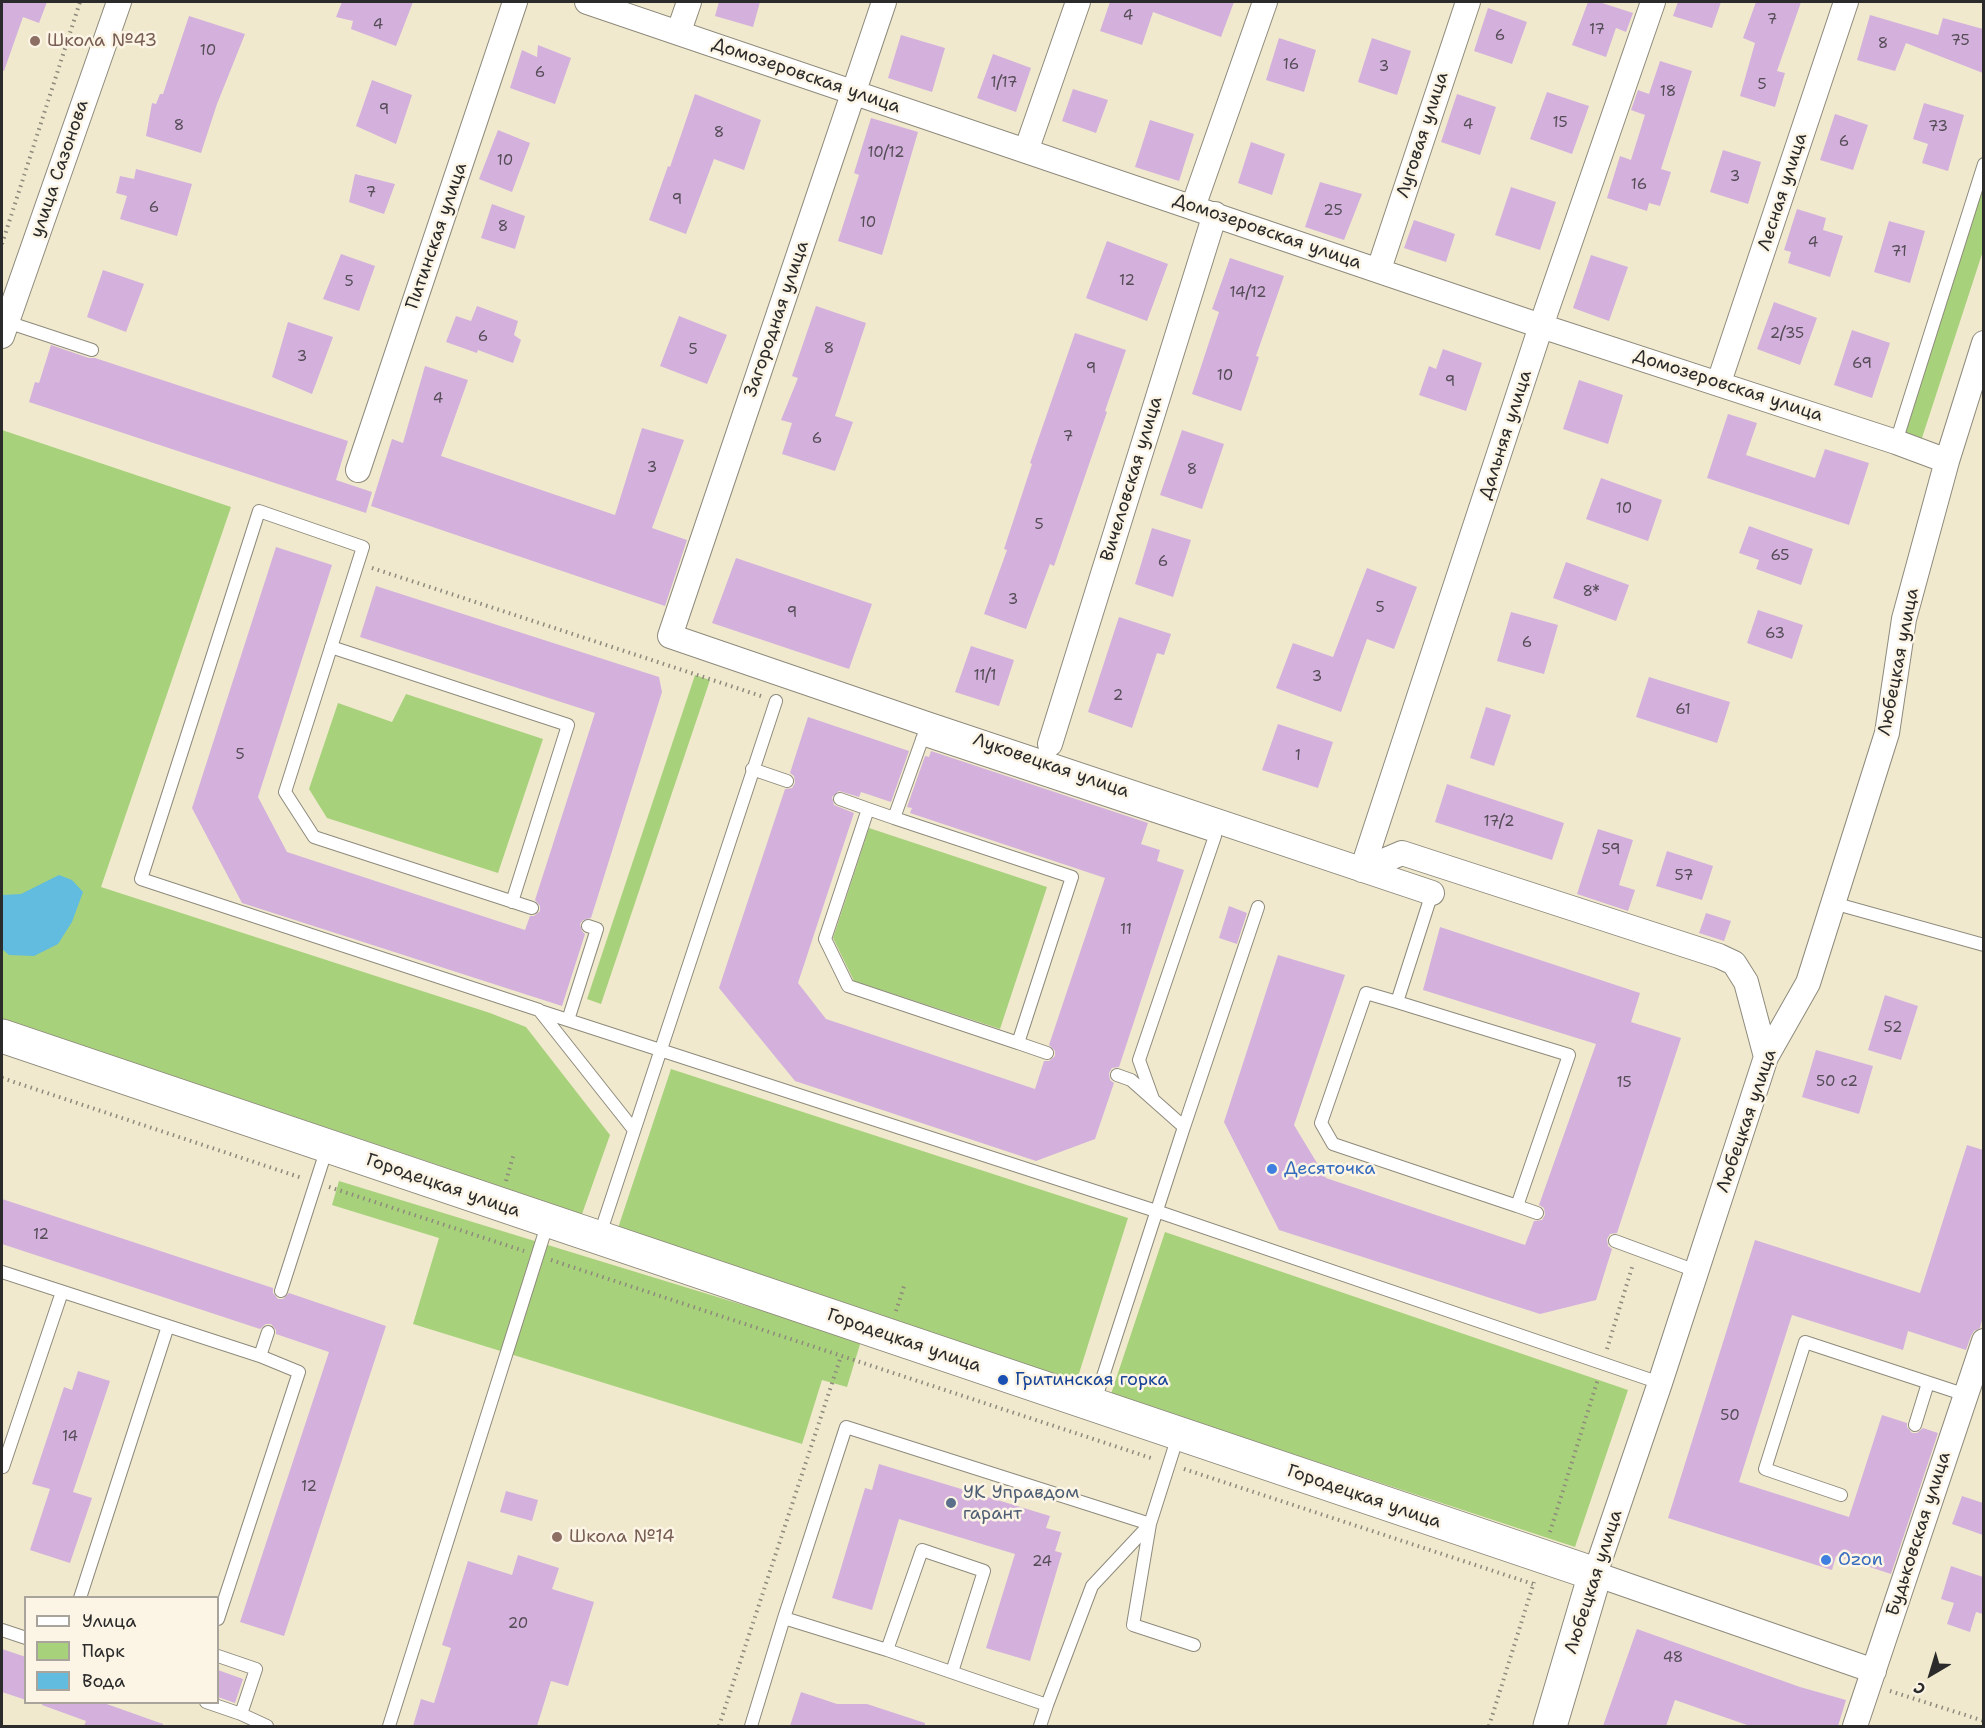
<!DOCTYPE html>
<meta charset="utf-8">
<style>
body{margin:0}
#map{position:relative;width:1985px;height:1728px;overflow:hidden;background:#f0e9ce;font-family:"Shantell Sans",sans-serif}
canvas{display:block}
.frame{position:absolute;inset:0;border:3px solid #2b2b2b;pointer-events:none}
.legend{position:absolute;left:24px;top:1596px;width:195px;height:108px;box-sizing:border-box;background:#fcf5e5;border:2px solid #a8a49b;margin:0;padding:8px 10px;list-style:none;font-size:18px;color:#2b2b2b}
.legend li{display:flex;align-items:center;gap:12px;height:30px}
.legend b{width:30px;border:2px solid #a8a49b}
.north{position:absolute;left:1901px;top:1644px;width:60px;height:60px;-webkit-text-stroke:4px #fcf5e5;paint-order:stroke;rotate:218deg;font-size:16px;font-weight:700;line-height:24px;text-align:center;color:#2b2b2b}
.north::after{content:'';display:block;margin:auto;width:21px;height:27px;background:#2b2b2b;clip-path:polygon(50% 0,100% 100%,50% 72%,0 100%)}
</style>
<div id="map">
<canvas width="1985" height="1728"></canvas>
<div class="frame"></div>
<ul class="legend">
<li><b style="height:8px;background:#fff"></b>Улица</li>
<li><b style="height:16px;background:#a8d17c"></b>Парк</li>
<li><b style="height:16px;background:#62bcdf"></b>Вода</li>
</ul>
<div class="north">С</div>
</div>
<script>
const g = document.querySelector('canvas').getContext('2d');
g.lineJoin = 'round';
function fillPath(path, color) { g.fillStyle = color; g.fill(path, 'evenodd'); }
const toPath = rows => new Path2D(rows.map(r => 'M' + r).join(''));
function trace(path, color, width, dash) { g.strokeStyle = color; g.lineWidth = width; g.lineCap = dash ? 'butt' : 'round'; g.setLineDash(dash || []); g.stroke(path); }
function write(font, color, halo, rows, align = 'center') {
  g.font = font + ' "Shantell Sans",sans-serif'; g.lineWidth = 5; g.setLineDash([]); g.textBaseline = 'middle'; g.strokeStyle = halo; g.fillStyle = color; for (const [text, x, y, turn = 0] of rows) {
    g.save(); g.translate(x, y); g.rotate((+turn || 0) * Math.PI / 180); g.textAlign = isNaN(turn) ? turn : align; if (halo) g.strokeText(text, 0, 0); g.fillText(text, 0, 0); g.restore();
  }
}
fillPath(toPath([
 [1983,184,1983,251,1920,444,1903,438],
 [2,430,231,507,101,887,490,1013,526,1027,610,1135,581,1217,438,1165,2,1019],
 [695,675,710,680,601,1004,587,999],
 [406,694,543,739,498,873,327,818,309,789,338,703,392,722],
 [869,828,1047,887,1000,1029,854,981,833,938],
 [671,1069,1128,1218,1076,1383,618,1228],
 [339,1181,861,1341,847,1387,822,1380,802,1444,413,1324,439,1238,332,1205],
 [1165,1232,1628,1390,1575,1547,1111,1394]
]), '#a8d17c');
fillPath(toPath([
 [59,875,72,880,83,892,72,922,58,944,34,956,9,955,2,949,2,895,21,894]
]), '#62bcdf');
fillPath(toPath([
 [2,2,47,2,39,23,23,17,4,71,2,70],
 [342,2,413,2,396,46,351,29,353,21,336,17],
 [719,2,760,2,753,27,715,16],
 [1110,2,1234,2,1221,37,1153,12,1142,45,1100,31],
 [1588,2,1599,2,1633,13,1626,32,1616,28,1606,57,1572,45],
 [1678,2,1721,2,1712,28,1673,16],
 [1756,2,1801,2,1777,71,1785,73,1775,107,1740,96,1755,43,1743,38],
 [1488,8,1527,22,1512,64,1474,51],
 [1870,15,1938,35,1943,18,1983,29,1983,73,1906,43,1895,71,1857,60],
 [189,16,245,34,217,104,201,153,146,136,152,103,156,104,160,94,163,94],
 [901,35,945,48,932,92,888,78],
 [1279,38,1316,50,1304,92,1266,80],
 [1372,38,1411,51,1397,95,1358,82],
 [538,45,571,58,555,104,510,88,522,50,537,57],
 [993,54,1031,68,1016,112,977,98],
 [1660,61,1692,71,1661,169,1671,172,1660,206,1649,203,1647,211,1607,198,1620,156,1631,160,1645,115,1631,110,1638,90,1649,94],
 [372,80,412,95,396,144,356,126],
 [1073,89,1108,100,1096,133,1062,121],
 [1547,92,1589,106,1572,154,1530,139],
 [695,94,761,120,744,170,714,159,686,234,649,220,668,166,670,167],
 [1457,94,1496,107,1480,155,1441,142],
 [1924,103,1964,115,1948,171,1922,163,1928,144,1913,139],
 [1835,114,1868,125,1853,170,1820,160],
 [871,118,918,132,882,255,838,241,859,175,854,173],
 [1150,120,1194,134,1179,181,1135,167],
 [498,130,530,143,512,192,479,179],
 [1251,142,1285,154,1272,195,1238,183],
 [1723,150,1761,162,1748,204,1710,192],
 [136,169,192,184,177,236,120,219,127,196,116,193,120,176,134,179],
 [355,174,395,184,384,214,349,202],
 [1320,182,1362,194,1344,240,1305,227],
 [1511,187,1556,202,1540,250,1495,235],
 [492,204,525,216,515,249,481,238],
 [1797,209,1826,218,1823,230,1843,236,1830,277,1788,263,1791,252,1784,250],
 [1414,220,1455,234,1446,262,1404,248],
 [1889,221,1925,231,1910,283,1874,272],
 [1107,241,1168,264,1147,321,1086,298],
 [341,254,375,266,359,311,323,299],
 [1591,255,1628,267,1609,321,1573,308],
 [1230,258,1284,276,1256,356,1259,357,1241,411,1192,394,1219,312,1212,309],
 [103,270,144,284,126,332,87,317],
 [1774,302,1817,318,1800,365,1757,349],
 [477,306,518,321,514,335,521,340,513,363,478,350,477,353,446,342,456,316,471,321],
 [816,306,866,323,835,416,853,422,835,471,782,454,792,423,781,420,798,378,792,376],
 [679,316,727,335,707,384,660,366],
 [288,322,333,337,312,394,272,377],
 [1852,330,1890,343,1872,398,1834,385],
 [1075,333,1126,350,1105,411,1107,412,1054,566,1050,564,1026,629,984,614,1007,550,1004,549,1032,464,1030,463],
 [51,345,89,358,95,358,348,441,336,480,372,492,366,513,29,402,35,382,39,383],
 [1443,349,1482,363,1466,411,1419,395,1429,366,1436,369],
 [425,366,468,380,441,456,615,515,642,428,684,440,652,528,687,540,665,606,371,506,392,439,403,443],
 [1579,380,1623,395,1608,444,1563,429],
 [1728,414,1757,423,1746,455,1815,478,1825,449,1869,463,1849,525,1707,478],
 [1182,430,1224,444,1202,509,1160,495],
 [1601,478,1662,500,1648,541,1586,519],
 [1749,526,1813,549,1801,585,1756,569,1759,560,1739,553],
 [1152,528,1191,540,1173,597,1135,584],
 [276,547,332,565,258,797,287,852,525,930,530,916,534,916,540,911,540,906,535,900,595,713,360,637,376,586,659,677,662,692,591,918,583,920,580,924,582,931,585,934,562,1006,242,903,192,808],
 [736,558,872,604,849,669,712,623],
 [1566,562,1629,585,1616,621,1553,598],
 [1367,568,1417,587,1394,649,1367,639,1341,712,1276,688,1293,643,1333,657],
 [1758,610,1803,625,1792,659,1747,643],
 [1511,612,1558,625,1544,674,1497,661],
 [1119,617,1171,634,1164,655,1157,653,1132,728,1088,712],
 [971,646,1014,660,999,706,955,692],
 [1649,677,1730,702,1717,743,1636,717],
 [1486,707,1511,715,1494,766,1470,758],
 [808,717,909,751,891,802,861,792,859,797,839,791,832,797,834,805,854,813,798,983,826,1019,1035,1089,1044,1061,1049,1061,1055,1056,1055,1051,1049,1045,1105,878,910,813,912,808,907,807,925,756,929,757,931,751,1148,823,1141,844,1160,850,1157,861,1184,870,1119,1067,1112,1068,1109,1073,1110,1080,1114,1083,1095,1139,1036,1161,795,1081,719,988,785,789,792,788,795,783,794,776,790,773],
 [1278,724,1333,742,1318,788,1262,770],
 [1447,784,1564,823,1552,860,1435,822],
 [1598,829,1633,840,1619,885,1635,890,1628,911,1577,894],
 [1667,851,1713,866,1702,900,1656,886],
 [1229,906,1247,913,1237,944,1219,938],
 [1706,913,1731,921,1724,941,1699,933],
 [1440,927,1640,993,1631,1022,1681,1038,1617,1233,1610,1234,1607,1239,1608,1246,1612,1249,1596,1300,1540,1314,1279,1230,1224,1122,1278,955,1345,975,1294,1125,1326,1178,1525,1245,1534,1221,1542,1220,1545,1215,1544,1208,1539,1205,1596,1044,1423,990],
 [1885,995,1918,1006,1901,1060,1868,1050],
 [1816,1050,1873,1066,1859,1114,1802,1097],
 [1967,1145,1983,1150,1983,1316,1980,1328,1974,1331,1971,1336,1966,1350,1908,1331,1903,1350,1792,1315,1739,1482,1849,1517,1882,1415,1907,1423,1907,1427,1912,1433,1917,1433,1923,1428,1938,1433,1891,1574,1836,1556,1832,1570,1668,1518,1755,1240,1920,1293],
 [2,1199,273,1288,273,1293,278,1299,283,1299,289,1293,386,1326,284,1636,240,1622,329,1352,276,1334,276,1330,271,1324,266,1324,260,1329,2,1244],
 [78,1371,110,1381,73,1492,92,1498,70,1563,30,1550,50,1489,32,1484,64,1387,72,1390],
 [879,1464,1050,1516,1046,1528,1061,1532,1055,1551,1062,1553,1030,1661,986,1648,1015,1554,899,1519,872,1610,832,1598,865,1488,872,1490],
 [506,1491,538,1500,532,1521,500,1512],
 [1962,1496,1983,1503,1983,1535,1952,1524],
 [518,1555,559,1568,552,1589,594,1602,568,1686,551,1681,537,1726,413,1726,421,1699,434,1703,451,1648,442,1645,468,1561,512,1575],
 [1951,1566,1983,1577,1983,1614,1976,1612,1970,1632,1947,1624,1954,1603,1941,1599],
 [1637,1629,1800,1687,1846,1700,1838,1726,1750,1726,1675,1700,1666,1726,1603,1726],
 [2,1649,26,1657,26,1700,2,1692],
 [218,1670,243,1679,235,1703,218,1697],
 [801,1692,837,1704,867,1704,925,1723,925,1726,790,1726],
 [42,1702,101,1702,163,1724,163,1726,84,1726,86,1721,42,1705]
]), '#d3b1dc');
const lane = toPath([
 [7,322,92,350],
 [1896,442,1984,164],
 [331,647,568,725,512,902],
 [924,734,894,818,1072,877,1018,1043,1047,1053],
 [922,739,1215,836,1139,1060,1153,1099],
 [752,769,787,781],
 [840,799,868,809],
 [894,818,868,809,825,939,848,986,1018,1043],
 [1432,893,1397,1002,1569,1055,1517,1206,1537,1213],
 [1833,903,1984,945],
 [532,908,314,837,285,792,363,547,259,511,141,879,539,1010,634,1130],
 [1397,1002,1366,993,1321,1123,1333,1144,1517,1206],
 [540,1011,1156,1211,1660,1383],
 [568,1020,597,929,588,926],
 [1184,1127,1258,907],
 [599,1237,776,701],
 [1615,1241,1696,1271],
 [2,1272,260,1356],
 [281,1291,327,1148],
 [1094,1404,1184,1127,1131,1080,1117,1075],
 [1915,1425,1928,1383],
 [3,1467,62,1292],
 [1841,1495,1765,1469,1805,1342,1966,1395],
 [80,1598,168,1326],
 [784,1618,887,1650,1047,1705,1092,1586,1150,1524,1178,1436],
 [218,1619,299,1372,260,1356,268,1332],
 [2,1630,26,1638],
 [887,1650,922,1550,984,1571,952,1672],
 [218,1656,256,1669,241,1714],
 [206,1702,241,1714,267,1726],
 [389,1726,548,1222],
 [751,1726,784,1618,846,1427,1150,1524,1133,1625,1194,1645],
 [1040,1726,1047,1705]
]);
const street = toPath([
 [587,2,1541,326,1896,442,1947,461],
 [884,2,670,636,927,724,1432,893],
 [679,31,689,2],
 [1026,151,1078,2],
 [1193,207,1265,2],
 [1379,269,1468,2],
 [2,336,119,2],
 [1719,382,1846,2],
 [358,470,515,2],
 [1050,744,1215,214],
 [1362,870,1541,326,1653,2],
 [1362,870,1402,853,1719,956,1734,963,1746,982,1766,1057],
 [1874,1671,1595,1574,1660,1383,1766,1057,1808,983,1887,733,1904,619,1947,461,1984,343],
 [1855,1726,1984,1341]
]);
const secondary = toPath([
 [2,1036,1595,1574,1550,1726]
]);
trace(lane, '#8e8a7c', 14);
trace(street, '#8e8a7c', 26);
trace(secondary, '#8e8a7c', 35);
trace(toPath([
 [2,244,80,2],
 [372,568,761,696],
 [2,1078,302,1178],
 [506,1181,514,1153],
 [329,1187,524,1251],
 [551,1260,1154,1459],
 [896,1311,905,1283],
 [1607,1349,1633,1264],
 [1184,1469,1533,1584],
 [1550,1532,1598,1379],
 [1890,1691,1984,1721],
 [719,1726,841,1356],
 [1489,1726,1534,1582]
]), '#8e8a7c', 4, [1.5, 4.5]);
trace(lane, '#fff', 12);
trace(street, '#fff', 24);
trace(secondary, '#fff', 33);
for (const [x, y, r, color] of [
 [35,41,6,"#8d6e63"],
 [1272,1169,6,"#3f7fe0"],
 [1003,1380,6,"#1a4fb4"],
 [951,1503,6,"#5c6f8a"],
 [557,1537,6,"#8d6e63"],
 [1826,1560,6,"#3f7fe0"]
]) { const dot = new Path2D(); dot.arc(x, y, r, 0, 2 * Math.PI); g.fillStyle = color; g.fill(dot); trace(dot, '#fcf5e5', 2); }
write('15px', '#554c57', null, [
 ["4",1128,16],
 ["7",1772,20],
 ["4",378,25],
 ["17",1597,30],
 ["6",1500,36],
 ["75",1960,41],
 ["8",1883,44],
 ["10",208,51],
 ["16",1291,65],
 ["3",1384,67],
 ["6",540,73],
 ["1/17",1004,83],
 ["5",1762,85],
 ["18",1668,92],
 ["9",384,110],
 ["15",1560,123],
 ["4",1468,125],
 ["8",179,126],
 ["73",1938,127],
 ["8",719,133],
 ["6",1844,142],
 ["10/12",886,153],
 ["10",505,161],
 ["3",1735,177],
 ["16",1639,185],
 ["7",371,193],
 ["9",677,200],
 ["6",154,208],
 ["25",1333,211],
 ["10",868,223],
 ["8",503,227],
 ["4",1813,243],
 ["71",1899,252],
 ["12",1127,281],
 ["5",349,282],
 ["14/12",1248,293],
 ["2/35",1787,334],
 ["6",483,337],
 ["8",829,349],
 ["5",693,350],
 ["3",302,357],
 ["69",1862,364],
 ["9",1091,369],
 ["10",1225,376],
 ["9",1450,382],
 ["4",438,399],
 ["7",1068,437],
 ["6",817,439],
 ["3",652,468],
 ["8",1192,470],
 ["10",1624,509],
 ["5",1039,525],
 ["65",1780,556],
 ["6",1163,562],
 ["8*",1591,592],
 ["3",1013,600],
 ["5",1380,608],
 ["9",792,613],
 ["63",1775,634],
 ["6",1527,643],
 ["11/1",985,676],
 ["3",1317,677],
 ["2",1118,696],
 ["61",1683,710],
 ["5",240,755],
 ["1",1298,756],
 ["17/2",1499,822],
 ["59",1611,850],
 ["57",1684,876],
 ["11",1126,930],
 ["52",1893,1028],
 ["50 с2",1837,1082],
 ["15",1624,1083],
 ["12",41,1235],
 ["50",1730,1416],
 ["14",70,1437],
 ["12",309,1487],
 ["24",1042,1562],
 ["20",518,1624],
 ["48",1673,1658]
]);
write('18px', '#785e54', '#fcf5e5', [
 ["Школа №43",47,41],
 ["Школа №14",569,1537]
], 'left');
write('18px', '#2b2b2b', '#fcf5e5', [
 ["Домозеровская улица",806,76,19],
 ["Луговая улица",1423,135,-72],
 ["улица Сазонова",60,169,-71],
 ["Лесная улица",1783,192,-72],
 ["Домозеровская улица",1267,232,19],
 ["Питинская улица",437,236,-71],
 ["Загородная улица",777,319,-71],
 ["Домозеровская улица",1728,386,18],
 ["Дальняя улица",1506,435,-72],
 ["Вичеловская улица",1132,479,-73],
 ["Любецкая улица",1899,662,-79],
 ["Луковецкая улица",1051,766,19],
 ["Любецкая улица",1747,1121,-71],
 ["Городецкая улица",443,1186,19],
 ["Городецкая улица",904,1341,19],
 ["Городецкая улица",1364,1497,19],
 ["Будьковская улица",1919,1534,-72],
 ["Любецкая улица",1594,1582,-72]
]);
write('18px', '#366cbe', '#fcf5e5', [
 ["Десяточка",1284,1169],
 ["Ozon",1838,1560]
], 'left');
write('18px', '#164399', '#fcf5e5', [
 ["Гритинская горка",1015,1380]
], 'left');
write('18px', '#4e5e75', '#fcf5e5', [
 ["УК Управдом",963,1493],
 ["гарант",963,1514]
], 'left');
</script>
